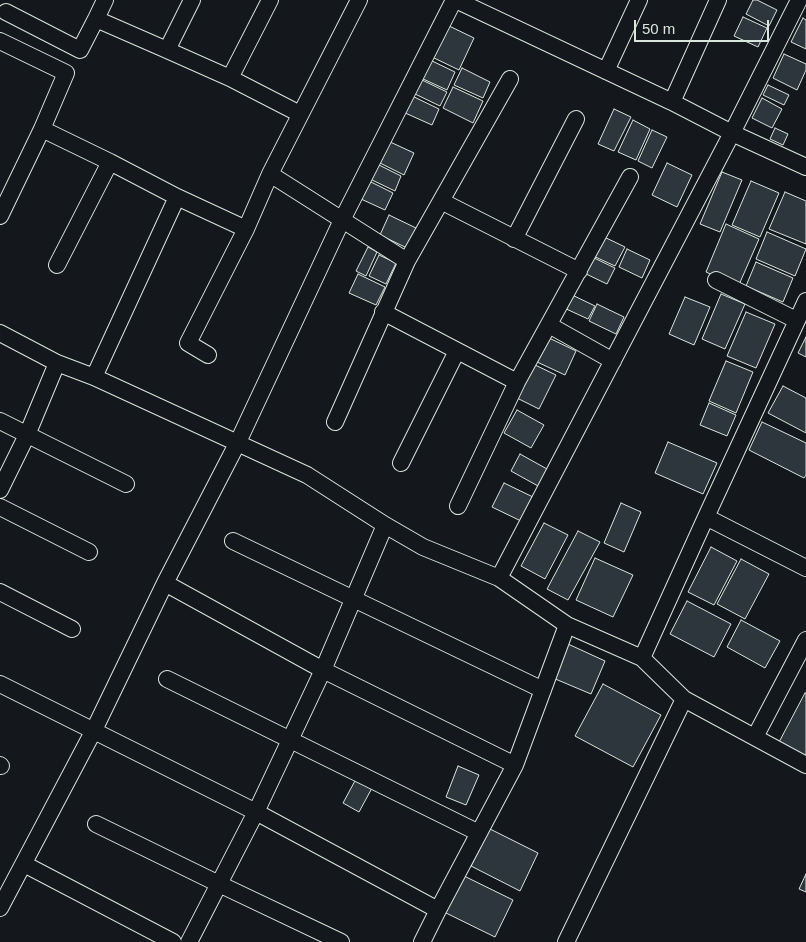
<!DOCTYPE html>
<style>
body{margin:0}
#map{position:relative;width:806px;height:942px;overflow:hidden;background:#14181c;font-family:Arial,sans-serif}
canvas{display:block}
.scale{position:absolute;left:634px;top:20px;width:135px;height:22px;box-sizing:border-box;border:2px solid #d8e6dc;border-top:0;padding-left:6px;font-size:15px;line-height:18px;white-space:nowrap;color:#d8e6dc;-webkit-text-stroke:4px #14181c;paint-order:stroke}
</style>
<div id="map">
<canvas width="806" height="942"></canvas>
<div class="scale">50 m</div>
</div>
<script>
const g = document.querySelector('canvas').getContext('2d');
g.lineJoin = 'round';
function fillPath(path, color) { g.fillStyle = color; g.fill(path, 'evenodd'); }
const toPath = rows => new Path2D(rows.map(r => 'M' + r).join(''));
function trace(path, color, width, dash) { g.strokeStyle = color; g.lineWidth = width; g.lineCap = dash ? 'butt' : 'round'; g.setLineDash(dash || []); g.stroke(path); }
const building = toPath([
 [753,0,757,0,777,10,769,26,746,14,753,0],
 [743,17,767,28,758,47,734,36,743,17],
 [803,18,806,20,806,49,791,42,803,18],
 [445,24,474,38,459,70,430,56,445,24],
 [784,54,806,64,806,70,797,90,773,78,784,54],
 [430,60,455,72,447,90,421,78,430,60],
 [462,68,490,82,483,98,454,85,462,68],
 [420,79,447,92,440,106,413,93,420,79],
 [768,85,789,95,784,105,763,95,768,85],
 [453,87,483,101,473,123,443,108,453,87],
 [410,95,439,109,432,125,403,112,410,95],
 [762,98,782,109,772,128,752,118,762,98],
 [614,109,631,117,614,151,598,144,614,109],
 [633,120,650,129,636,160,618,152,633,120],
 [775,128,788,134,783,145,770,139,775,128],
 [652,130,667,137,652,168,638,161,652,130],
 [388,141,414,153,404,175,378,162,388,141],
 [667,163,692,175,677,207,652,195,667,163],
 [377,164,401,176,395,191,370,179,377,164],
 [722,172,742,180,720,232,700,224,722,172],
 [369,181,393,193,385,210,361,199,369,181],
 [751,181,779,193,760,237,732,225,751,181],
 [785,192,806,201,806,244,769,229,785,192],
 [389,215,416,228,407,248,380,235,389,215],
 [726,224,759,239,738,287,706,272,726,224],
 [767,232,806,249,795,276,756,259,767,232],
 [600,235,625,247,615,266,591,255,600,235],
 [368,247,377,252,366,276,356,271,368,247],
 [627,249,650,260,642,278,619,267,627,249],
 [379,255,396,263,386,284,369,276,379,255],
 [590,256,615,268,607,284,582,272,590,256],
 [756,262,793,278,783,302,746,286,756,262],
 [358,274,385,287,376,305,349,293,358,274],
 [568,293,595,306,588,319,562,307,568,293],
 [721,294,745,304,725,349,702,339,721,294],
 [685,297,710,307,694,345,669,334,685,297],
 [597,304,624,317,616,334,589,321,597,304],
 [746,312,775,324,756,368,727,356,746,312],
 [547,337,576,351,565,375,535,361,547,337],
 [806,337,806,357,798,353,806,337],
 [726,361,753,372,736,413,709,401,726,361],
 [533,364,556,375,539,409,517,398,533,364],
 [783,386,806,398,806,433,768,413,783,386],
 [709,403,736,415,727,436,700,425,709,403],
 [517,410,544,425,531,448,504,433,517,410],
 [762,422,806,443,806,475,804,478,749,450,762,422],
 [668,442,717,463,703,494,655,473,668,442],
 [520,454,547,469,538,486,511,471,520,454],
 [504,483,535,498,523,522,492,507,504,483],
 [621,503,641,512,624,552,604,543,621,503],
 [544,523,568,535,545,579,521,566,544,523],
 [578,531,600,542,568,600,547,589,578,531],
 [711,547,737,561,714,605,688,592,711,547],
 [595,558,633,575,613,617,576,600,595,558],
 [741,559,769,574,745,619,717,604,741,559],
 [687,601,731,624,714,657,670,634,687,601],
 [741,620,780,641,765,668,727,647,741,620],
 [568,644,605,661,591,694,553,678,568,644],
 [603,684,661,715,633,767,575,736,603,684],
 [805,693,806,693,806,759,778,744,805,693],
 [458,766,479,775,466,805,446,797,458,766],
 [356,779,372,788,359,812,343,803,356,779],
 [490,829,538,853,520,891,471,866,490,829],
 [806,874,806,892,799,889,806,874],
 [462,875,513,900,495,937,444,912,462,875]
]);
fillPath(building, '#2c363c');
trace(building, '#d8e6dc', 1);
const minor = toPath([
 [105,0,96,19,167,50],
 [192,0,167,50,230,78],
 [270,0,230,78,300,114],
 [456,0,672,102,732,133,806,167],
 [6,12,80,50,96,19],
 [0,41,66,73,42,129],
 [606,71,639,0],
 [672,102,718,0],
 [270,174,359,0],
 [177,197,246,229,188,343,208,355],
 [441,201,579,271],
 [0,216,42,129,110,162,57,265],
 [246,229,270,174,407,261],
 [514,239,576,119],
 [716,280,796,320],
 [383,312,517,382],
 [549,325,613,361],
 [0,333,57,363,94,377,307,475,385,525,423,547,499,578,567,625,642,658,684,699,806,765],
 [94,377,177,197,110,162],
 [0,421,126,484],
 [335,422,407,261,510,79],
 [401,463,457,351],
 [0,490,27,435,57,363],
 [458,506,517,382,630,177],
 [0,507,89,552],
 [706,517,806,568],
 [233,541,543,690],
 [499,578,732,133,799,0],
 [165,583,323,670,515,765],
 [0,592,72,629],
 [642,658,706,517,806,301],
 [167,679,479,833],
 [0,684,256,812,438,910],
 [755,737,806,640],
 [0,765,1,766],
 [96,824,219,884,341,942],
 [24,864,173,942],
 [0,908,94,730,165,583,238,442,342,220,454,0],
 [189,942,256,812,290,740,323,670,385,525],
 [422,942,438,910,515,765,567,625],
 [566,942,684,699]
]);
trace(minor, '#d8e6dc', 18);
trace(minor, '#14181c', 16);
</script>
